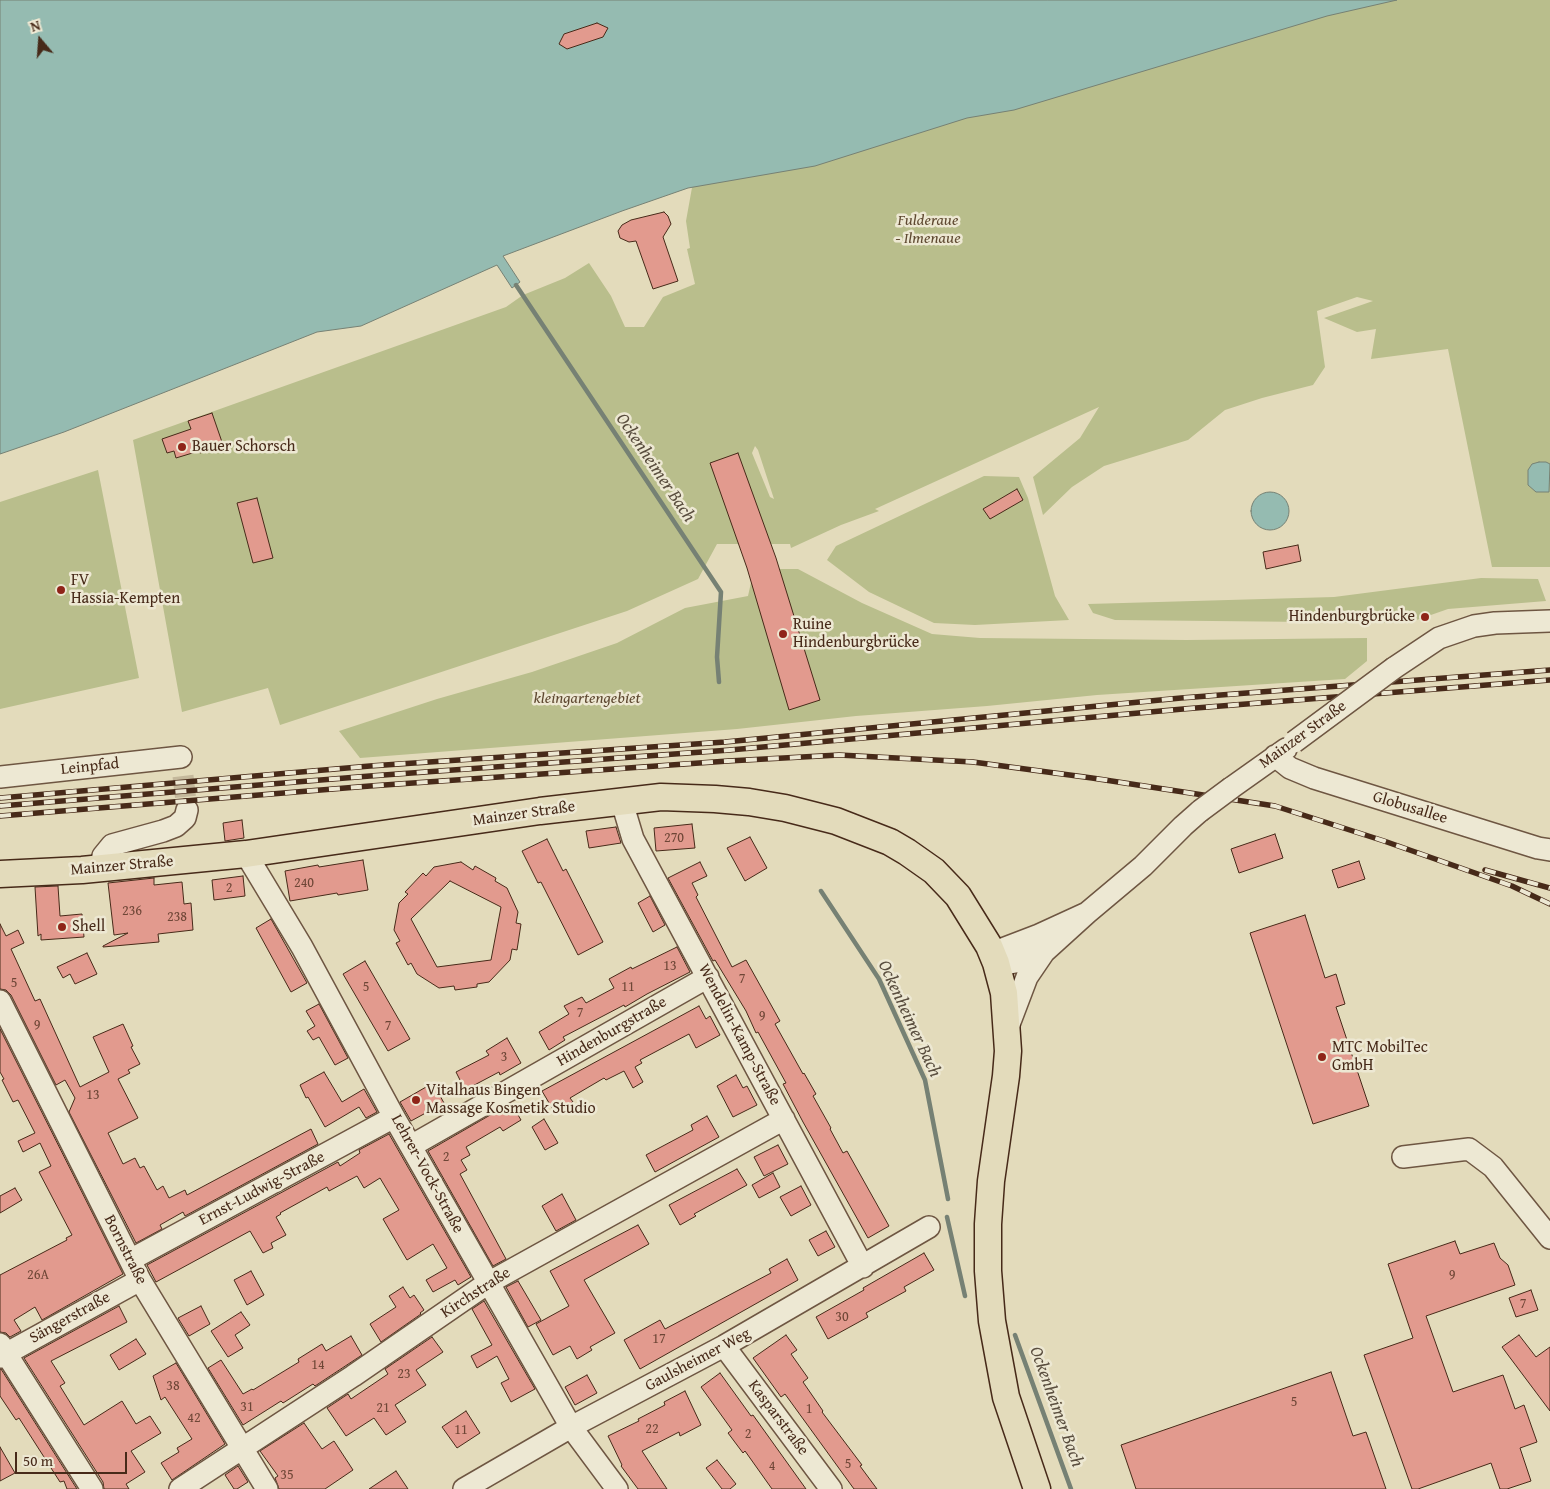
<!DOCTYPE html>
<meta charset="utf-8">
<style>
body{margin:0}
#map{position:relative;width:1550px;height:1489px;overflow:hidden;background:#e3dbbb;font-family:"Gentium Book Plus",serif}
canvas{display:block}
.north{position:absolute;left:15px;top:15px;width:50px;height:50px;-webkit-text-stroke:4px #ede8d3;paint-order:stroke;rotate:342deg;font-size:14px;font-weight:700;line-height:20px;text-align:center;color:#472a19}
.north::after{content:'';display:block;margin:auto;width:18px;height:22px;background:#472a19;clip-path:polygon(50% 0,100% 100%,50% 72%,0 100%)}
.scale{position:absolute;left:15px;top:1452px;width:112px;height:22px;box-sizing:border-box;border:2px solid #472a19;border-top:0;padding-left:6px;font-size:15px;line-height:18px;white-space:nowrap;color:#472a19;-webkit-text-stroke:4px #ede8d3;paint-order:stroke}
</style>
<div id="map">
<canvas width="1550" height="1489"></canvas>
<div class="north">N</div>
<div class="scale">50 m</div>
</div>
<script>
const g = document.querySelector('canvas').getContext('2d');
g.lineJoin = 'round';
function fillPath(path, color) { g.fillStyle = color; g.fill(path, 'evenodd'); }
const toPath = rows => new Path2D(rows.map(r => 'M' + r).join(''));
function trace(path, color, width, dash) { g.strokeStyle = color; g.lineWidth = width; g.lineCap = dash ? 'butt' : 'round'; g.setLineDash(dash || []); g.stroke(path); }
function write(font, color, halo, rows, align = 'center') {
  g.font = font + ' "Gentium Book Plus",serif'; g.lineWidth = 5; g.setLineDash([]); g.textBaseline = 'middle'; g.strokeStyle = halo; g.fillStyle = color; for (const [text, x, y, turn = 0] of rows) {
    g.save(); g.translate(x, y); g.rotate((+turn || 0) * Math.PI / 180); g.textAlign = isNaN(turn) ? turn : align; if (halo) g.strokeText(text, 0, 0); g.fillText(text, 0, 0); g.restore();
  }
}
fillPath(toPath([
 [644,0,1550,0,1550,567,1492,567,1448,349,1371,359,1376,329,1357,332,1324,318,1373,301,1357,297,1317,311,1325,367,1313,385,1262,398,1225,410,1188,440,1104,466,1072,487,1043,515,1033,477,1080,438,1099,407,875,509,879,511,841,525,791,548,790,544,717,544,698,579,627,611,280,725,268,688,182,712,133,440,506,307,523,295,565,278,589,263,611,296,625,327,644,327,663,297,695,284,687,249,690,248,686,221,693,182],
 [755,446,758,450,774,499,770,497,752,453],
 [98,470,139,678,0,709,0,502],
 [984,476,1019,477,1028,498,1055,596,1069,620,975,625,934,623,869,592,827,560,836,546],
 [754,569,798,569,862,603,932,634,980,638,1187,640,1367,638,1367,661,1345,679,1097,695,987,706,856,716,737,729,360,758,339,731,437,699,532,672,617,643,685,608,748,596],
 [1481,578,1538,579,1546,601,1448,609,1408,623,1115,620,1093,613,1088,604,1334,597]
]), '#b9be8c');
const water = toPath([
 [0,0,1397,0,1327,16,1014,110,967,118,815,166,688,188,622,211,503,256,520,282,512,288,497,265,361,326,317,332,64,432,0,454,0,0],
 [1539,462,1546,462,1550,464,1549,492,1536,492,1528,485,1528,470,1532,464,1539,462],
 '1251 511a19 19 0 1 1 38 0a19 19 0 1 1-38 0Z'
]);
fillPath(water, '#95bbb1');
trace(water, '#768174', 1);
trace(toPath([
 [516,285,721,592,717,657,719,682],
 [821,891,879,979,925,1080,948,1199],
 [947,1217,965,1296],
 [1015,1335,1071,1489]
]), '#768174', 4.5);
const building = toPath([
 [597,23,608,28,603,37,567,49,559,44,564,34,597,23],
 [664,212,668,216,671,224,663,237,678,281,653,289,636,241,629,242,620,238,618,231,622,225,631,220,664,212],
 [212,413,222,442,214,445,215,448,200,453,199,451,176,458,174,451,167,453,162,439,191,429,188,421,212,413],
 [738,453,776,558,820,700,789,710,747,568,710,463,738,453],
 [1017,489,1023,500,990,519,983,509,1017,489],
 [257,498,273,558,253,563,237,503,257,498],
 [1298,545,1301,561,1266,569,1263,552,1298,545],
 [242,820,244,838,225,841,223,823,242,820],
 [692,824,695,848,656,851,654,828,692,824],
 [616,827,621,843,589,848,586,831,616,827],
 [1275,834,1283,858,1239,873,1231,849,1275,834],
 [750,837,767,868,745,881,727,848,750,837],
 [547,839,563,871,566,869,603,942,578,955,541,882,538,883,522,851,547,839],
 [363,860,368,890,338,895,337,893,290,901,285,871,318,865,319,867,363,860],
 [1359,861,1365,879,1338,888,1332,870,1359,861],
 [461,862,473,870,475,866,496,878,495,881,507,888,518,912,516,923,521,924,517,950,512,949,510,960,489,982,477,984,477,987,455,990,454,986,439,988,417,974,411,963,408,965,396,943,400,941,394,930,399,903,408,894,405,892,423,873,426,876,434,867,461,862],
 [450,881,501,907,491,960,437,967,411,919,450,881],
 [700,862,707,876,692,883,698,895,696,897,732,967,746,960,780,1021,775,1024,803,1074,804,1073,816,1094,813,1096,831,1128,830,1129,843,1153,847,1151,889,1226,868,1238,803,1122,783,1084,786,1083,758,1032,756,1033,746,1011,715,960,713,961,668,878,700,862],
 [243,876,245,896,214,900,212,880,243,876],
 [154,878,154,885,182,882,184,904,191,903,193,930,158,934,159,942,103,947,103,946,128,933,114,935,108,883,154,878],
 [58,886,60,916,82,914,84,937,41,940,41,934,38,936,35,887,58,886],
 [650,896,665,925,653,932,638,903,650,896],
 [1305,915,1325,978,1336,974,1345,1004,1336,1007,1369,1106,1313,1124,1250,933,1305,915],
 [271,919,307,983,291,992,256,928,271,919],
 [0,924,6,936,18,930,24,943,11,949,35,1001,40,999,80,1087,109,1072,93,1037,123,1024,133,1046,131,1047,140,1064,128,1070,130,1073,118,1079,138,1118,108,1133,123,1164,135,1158,140,1168,144,1166,157,1190,163,1186,169,1198,185,1190,187,1195,311,1129,318,1144,185,1216,183,1212,160,1225,162,1229,136,1243,69,1112,75,1098,65,1080,56,1085,11,995,6,990,0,989,0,924],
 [677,947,690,972,647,994,625,1007,624,1005,563,1037,565,1040,549,1050,539,1032,569,1014,564,1006,582,997,586,1003,614,988,609,979,631,967,632,969,677,947],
 [87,953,97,974,75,984,70,974,63,978,57,967,87,953],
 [365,961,410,1039,388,1051,343,974,365,961],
 [319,1004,348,1058,335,1065,319,1037,313,1040,307,1031,315,1026,306,1011,319,1004],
 [699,1006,706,1019,710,1016,720,1035,696,1048,689,1034,640,1060,642,1063,635,1067,643,1082,633,1088,624,1071,606,1080,604,1078,570,1098,573,1102,555,1113,542,1091,699,1006],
 [0,1029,123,1274,42,1320,35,1307,14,1320,21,1331,10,1337,6,1333,0,1332,0,1275,67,1240,66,1238,72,1235,39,1172,51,1166,40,1143,23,1152,18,1141,35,1133,18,1100,13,1102,2,1080,4,1079,0,1072,0,1029],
 [507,1038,521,1063,500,1075,499,1072,465,1090,456,1072,489,1055,486,1051,507,1038],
 [324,1072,342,1102,364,1089,377,1112,366,1118,359,1107,325,1127,308,1097,306,1098,300,1085,324,1072],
 [736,1075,743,1088,747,1086,757,1105,733,1117,717,1086,736,1075],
 [433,1083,444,1103,411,1121,400,1102,433,1083],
 [511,1103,521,1120,503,1131,500,1127,466,1147,470,1155,461,1160,467,1170,460,1174,506,1259,493,1266,428,1151,511,1103],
 [707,1116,719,1137,655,1172,646,1155,693,1130,691,1125,707,1116],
 [544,1119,558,1143,545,1150,532,1127,544,1119],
 [389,1134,471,1277,458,1285,455,1280,433,1292,426,1280,447,1268,433,1244,407,1260,383,1219,399,1210,380,1178,364,1188,357,1176,329,1191,327,1187,280,1213,281,1214,276,1217,286,1235,271,1243,273,1248,263,1253,250,1231,156,1282,147,1265,338,1162,340,1166,360,1153,359,1150,389,1134],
 [778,1145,788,1164,764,1176,754,1157,778,1145],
 [737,1169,747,1185,694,1214,696,1216,680,1225,669,1205,737,1169],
 [773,1173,780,1187,759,1198,752,1185,773,1173],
 [801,1186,811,1205,791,1216,780,1197,801,1186],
 [15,1188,22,1200,0,1213,0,1196,15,1188],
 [562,1194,576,1220,556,1231,542,1206,562,1194],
 [638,1225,649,1244,584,1280,615,1333,590,1347,592,1350,577,1359,570,1346,553,1355,536,1324,569,1306,550,1271,638,1225],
 [826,1231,835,1247,818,1256,809,1240,826,1231],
 [1455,1241,1460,1254,1494,1243,1500,1258,1508,1265,1515,1285,1426,1316,1453,1392,1503,1375,1515,1409,1524,1405,1537,1442,1520,1448,1531,1481,1507,1489,1500,1489,1491,1463,1418,1489,1412,1489,1364,1355,1413,1338,1388,1264,1455,1241],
 [924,1253,934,1270,904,1287,906,1291,866,1313,868,1317,828,1339,816,1317,864,1290,863,1288,924,1253],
 [787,1259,798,1280,640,1369,624,1340,660,1320,665,1329,771,1273,769,1269,787,1259],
 [251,1271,264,1295,247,1305,234,1280,251,1271],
 [518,1281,541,1320,528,1327,506,1287,518,1281],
 [403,1287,410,1298,414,1295,424,1310,420,1313,421,1314,381,1342,370,1324,396,1307,389,1296,403,1287],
 [1531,1290,1538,1310,1516,1317,1509,1298,1531,1290],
 [484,1301,535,1389,511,1402,501,1383,509,1379,497,1356,477,1368,471,1356,492,1345,472,1309,484,1301],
 [119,1306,127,1322,51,1361,65,1383,60,1386,84,1425,122,1401,136,1424,150,1416,161,1433,131,1451,145,1472,126,1484,129,1489,104,1489,103,1482,24,1358,119,1306],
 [201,1306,210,1324,189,1336,178,1318,201,1306],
 [241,1312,250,1325,235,1335,243,1348,228,1357,211,1331,241,1312],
 [786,1335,797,1350,791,1354,808,1378,803,1382,823,1411,822,1412,862,1465,860,1466,877,1489,854,1489,785,1394,781,1397,753,1358,786,1335],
 [1519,1335,1536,1357,1550,1347,1550,1411,1502,1347,1519,1335],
 [351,1336,362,1355,315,1386,313,1384,283,1403,281,1401,243,1425,208,1368,221,1360,243,1394,252,1389,253,1390,299,1362,298,1359,322,1344,326,1351,351,1336],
 [432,1337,443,1352,416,1370,426,1385,395,1405,406,1422,386,1435,374,1418,346,1436,327,1408,348,1394,351,1399,388,1374,385,1369,432,1337],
 [136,1339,146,1354,119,1370,110,1355,136,1339],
 [176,1363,225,1444,172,1480,161,1463,179,1452,177,1448,192,1439,165,1397,161,1400,153,1376,176,1363],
 [0,1369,1,1369,77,1489,67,1489,64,1481,60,1482,19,1418,16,1420,0,1396,0,1369],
 [1331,1372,1353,1436,1366,1432,1386,1489,1136,1489,1121,1445,1331,1372],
 [720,1373,751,1416,753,1415,806,1489,772,1489,745,1451,743,1453,728,1433,732,1430,701,1387,720,1373],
 [587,1375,597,1393,575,1405,565,1387,587,1375],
 [685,1391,701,1425,680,1436,679,1432,642,1451,667,1489,638,1489,621,1466,622,1465,608,1436,639,1421,638,1419,665,1405,664,1402,685,1391],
 [466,1411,480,1433,457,1448,442,1427,466,1411],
 [304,1423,322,1449,334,1441,353,1470,325,1489,279,1489,275,1478,278,1476,260,1451,304,1423],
 [0,1447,15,1473,0,1481,0,1447],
 [717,1460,736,1484,730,1489,722,1489,706,1468,717,1460],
 [238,1466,248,1482,237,1489,234,1489,225,1475,238,1466],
 [396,1471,408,1489,369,1489,396,1471]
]);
fillPath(building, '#e29a8e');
trace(building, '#472a19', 1);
trace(toPath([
 [183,776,187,810]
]), '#c4b89b', 21, [21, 11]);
const minor = toPath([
 [1394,668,1439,638,1474,626,1495,623,1550,621],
 [1275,756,1290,768,1314,778,1538,848,1550,850],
 [0,777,181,757],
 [1231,788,1286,749],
 [624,800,624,809,633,839,863,1267],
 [246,854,302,947,394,1117,571,1427,617,1489],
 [101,868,103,856,112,845,163,831,176,826,185,818,187,810],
 [1087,913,1039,935,992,953,997,959,1010,963,1026,960,1044,952,1087,913,1143,866,1183,826,1200,811],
 [0,1001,140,1280,267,1489],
 [1008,1027,1027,977,1044,952],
 [411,1146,708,977],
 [1403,1157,1469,1149,1493,1167,1550,1238],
 [130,1260,394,1117],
 [0,1344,92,1489],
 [724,1346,831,1489],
 [0,1357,140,1280],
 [180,1489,353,1376,488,1283,784,1119],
 [464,1489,571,1427,724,1346,929,1227]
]);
const major = toPath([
 [0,874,82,870,246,854,540,811,661,797,715,799,749,802,785,808,836,821,890,842,907,852,934,871,958,896,989,946,996,963,1004,993,1008,1051,1006,1076,991,1181,988,1224,988,1271,992,1321,1006,1397,1037,1489]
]);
trace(minor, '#6e5642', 24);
trace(major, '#472a19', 29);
trace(minor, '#ede8d3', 21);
trace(major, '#e3dbbb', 26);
const rail = toPath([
 [0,798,370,766,725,742,1181,698,1550,670],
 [0,806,370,776,730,750,1183,709,1550,680],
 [0,816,370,786,728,761,839,755,973,762,1092,778,1275,806,1384,841,1512,886,1550,904],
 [1485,870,1550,888]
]);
trace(rail, '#472a19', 5.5);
trace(rail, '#ede8d3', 4, [11]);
const minorBridge = toPath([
 [1294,742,1394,668],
 [1200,811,1231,788]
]);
trace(minorBridge, '#6e5642', 24, []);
trace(minorBridge, '#ede8d3', 21);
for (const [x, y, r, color] of [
 [182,447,5,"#8f2418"],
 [61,590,5,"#8f2418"],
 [1425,617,5,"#8f2418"],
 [783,634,5,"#8f2418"],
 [62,927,5,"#8f2418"],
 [1322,1057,5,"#8f2418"],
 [416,1100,5,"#8f2418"]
]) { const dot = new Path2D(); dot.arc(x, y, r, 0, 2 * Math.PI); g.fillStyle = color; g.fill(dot); trace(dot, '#ede8d3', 2); }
write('14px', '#6e4636', null, [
 ["270",674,838],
 ["240",304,883],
 ["2",229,888],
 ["236",132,911],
 ["238",177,917],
 ["13",670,966],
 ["7",742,979],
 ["5",14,983],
 ["5",366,987],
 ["11",628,987],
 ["7",580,1013],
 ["9",762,1016],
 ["9",37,1025],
 ["7",388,1026],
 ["3",504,1057],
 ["13",93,1095],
 ["2",446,1157],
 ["26A",38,1275],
 ["9",1452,1275],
 ["7",1523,1304],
 ["30",842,1317],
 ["17",659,1339],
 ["14",318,1365],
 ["23",404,1374],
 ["38",173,1386],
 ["5",1294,1402],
 ["31",247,1407],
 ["21",383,1408],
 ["1",809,1409],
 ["42",194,1418],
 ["22",652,1429],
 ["11",461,1430],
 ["2",748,1434],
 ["5",848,1464],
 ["4",772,1466],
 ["35",287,1475]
]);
write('italic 16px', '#5e4830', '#ede8d3', [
 ["Fulderaue",928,221],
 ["- Ilmenaue",928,239],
 ["kleingartengebiet",587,699]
]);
write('16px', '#472a19', '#ede8d3', [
 ["Bauer Schorsch",192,447],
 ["FV",71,581],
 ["Hassia-Kempten",71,599],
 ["Hindenburgbrücke",1415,617,"right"],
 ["Ruine",793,625],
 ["Hindenburgbrücke",793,643],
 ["Shell",72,927],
 ["MTC MobilTec",1332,1048],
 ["GmbH",1332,1066],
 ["Vitalhaus Bingen",426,1091],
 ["Massage Kosmetik Studio",426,1109]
], 'left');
write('16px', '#472a19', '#ede8d3', [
 ["Mainzer Straße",1303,735,-36],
 ["Leinpfad",90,767,-6],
 ["Globusallee",1410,808,17],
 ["Mainzer Straße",524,814,-8],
 ["Mainzer Straße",122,866,-5],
 ["Hindenburgstraße",612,1032,-30],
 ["Wendelin-Kamp-Straße",739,1035,62],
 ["Lehrer-Vock-Straße",427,1174,61],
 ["Ernst-Ludwig-Straße",262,1189,-28],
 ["Bornstraße",125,1250,63],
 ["Kirchstraße",476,1293,-33],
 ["Sängerstraße",70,1318,-29],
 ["Gaulsheimer Weg",698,1360,-28],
 ["Kasparstraße",778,1418,53]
]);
write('italic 18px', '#5a4e3f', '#ede8d3', [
 ["Ockenheimer Bach",655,468,56],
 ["Ockenheimer Bach",909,1019,65],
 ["Ockenheimer Bach",1056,1407,70]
]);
</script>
